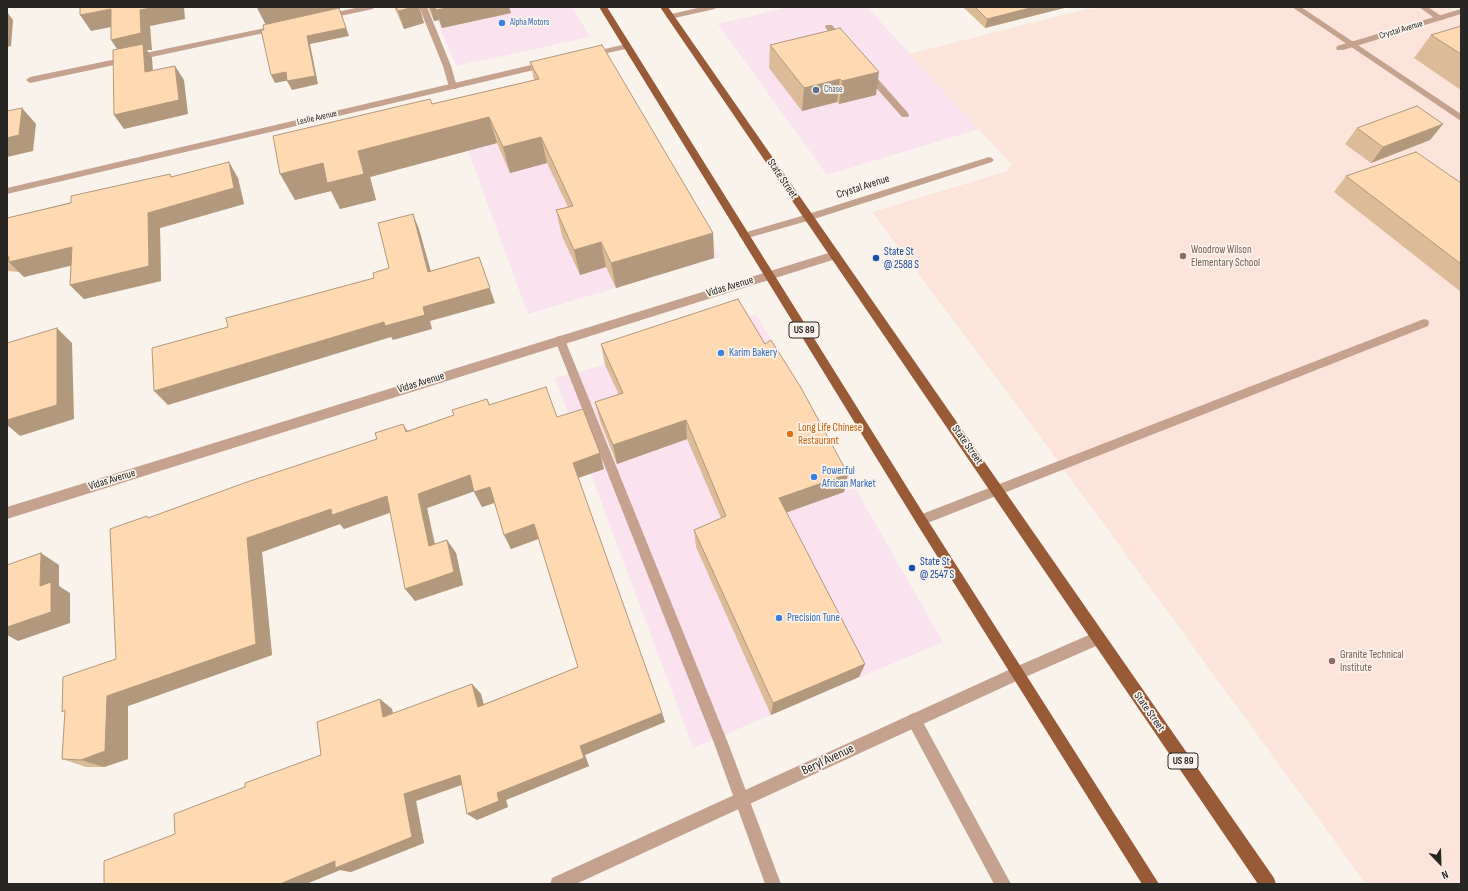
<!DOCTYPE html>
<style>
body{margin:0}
#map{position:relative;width:1468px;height:891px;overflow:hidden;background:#f9f3ec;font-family:"Sofia Sans Condensed",sans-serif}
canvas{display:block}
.frame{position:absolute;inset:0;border:8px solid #282623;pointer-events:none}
.north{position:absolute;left:1420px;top:843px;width:40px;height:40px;-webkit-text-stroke:3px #f9f3ec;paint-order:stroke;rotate:157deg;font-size:11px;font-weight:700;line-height:16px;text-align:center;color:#282623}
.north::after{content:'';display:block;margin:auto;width:14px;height:18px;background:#282623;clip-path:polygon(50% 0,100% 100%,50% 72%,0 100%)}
</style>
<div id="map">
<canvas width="1468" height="891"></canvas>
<div class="frame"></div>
<div class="north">N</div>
</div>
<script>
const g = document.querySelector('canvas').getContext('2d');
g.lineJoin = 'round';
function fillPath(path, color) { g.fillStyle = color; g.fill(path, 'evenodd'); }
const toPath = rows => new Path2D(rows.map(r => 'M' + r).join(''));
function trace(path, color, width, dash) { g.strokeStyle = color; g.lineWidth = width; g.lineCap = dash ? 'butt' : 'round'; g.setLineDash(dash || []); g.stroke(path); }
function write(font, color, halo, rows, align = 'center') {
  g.font = font + ' "Sofia Sans Condensed",sans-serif'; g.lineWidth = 3.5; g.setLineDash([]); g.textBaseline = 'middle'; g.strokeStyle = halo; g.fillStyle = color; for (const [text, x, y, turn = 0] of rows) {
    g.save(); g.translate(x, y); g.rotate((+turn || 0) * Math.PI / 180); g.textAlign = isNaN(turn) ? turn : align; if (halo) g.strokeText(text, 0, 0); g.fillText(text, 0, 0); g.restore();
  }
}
fillPath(toPath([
 [431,7,572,7,590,37,456,66],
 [788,7,867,7,979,129,827,175,718,24],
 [613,70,720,257,528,314,452,107],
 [756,314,943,642,693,748,555,378,605,365]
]), '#fae2ee');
fillPath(toPath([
 [1103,7,1448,7,1461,15,1461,884,1366,884,1041,438,872,212,1008,171,1011,164,909,54,1090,8,1092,10]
]), '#fde4da');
fillPath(toPath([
 [360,7,374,7,373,9,326,19,322,17,323,15,360,7],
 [419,7,427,7,451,66,457,87,456,89,450,89,449,87,443,66,419,7],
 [1292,7,1301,7,1461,114,1461,121,1292,7],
 [1419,7,1428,7,1444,18,1443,20,1437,20,1419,7],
 [826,25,832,25,846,43,845,45,839,45,825,27,826,25],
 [275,26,279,28,278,30,30,83,26,80,30,77,275,26],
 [867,69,870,70,908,113,909,115,908,117,902,117,864,74,863,72,867,69],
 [1424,319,1428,320,1429,323,1428,326,925,524,921,526,917,524,915,520,917,516,1424,319],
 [560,336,564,337,565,340,728,743,781,884,765,884,714,743,555,340,556,337,560,336],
 [914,713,919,715,1011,884,994,884,909,725,907,720,909,715,914,713]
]), '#c5a28e');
fillPath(toPath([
 [702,7,716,7,715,9,670,19,666,17,667,15,702,7],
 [1461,9,1461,14,1343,50,1337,50,1336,48,1337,46,1461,9],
 [627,44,631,46,630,48,589,57,585,55,586,53,627,44],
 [548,61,552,64,551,66,7,194,7,188,548,61],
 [989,157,992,158,994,160,992,162,811,220,744,239,739,236,740,234,805,215,989,157],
 [835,251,839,252,840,255,839,258,7,519,7,507,835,251],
 [1098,631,1103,633,1105,638,1103,643,1023,678,576,884,550,884,552,878,1013,668,1098,631]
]), '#c5a28e');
fillPath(toPath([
 [599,7,607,7,925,516,1159,884,1142,884,917,524,599,7],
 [660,7,668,7,1274,878,1276,884,1258,884,660,7]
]), '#995b37');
fillPath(toPath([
 [394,7,419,7,424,23,404,29],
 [428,7,509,7,511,13,442,28,439,20,434,21],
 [963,7,1068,7,985,28],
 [1461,26,1461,90,1414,58,1431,35],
 [770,45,876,95,839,104,837,102,802,111,769,68],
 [530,62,713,233,714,258,616,288,606,267,580,275,562,236,556,210,568,207,547,163,510,173,497,143,370,177,376,200,340,209,331,191,295,200,432,104,534,80],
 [1443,124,1430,140,1371,163,1345,144,1357,128],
 [1346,176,1461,183,1461,292,1334,192],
 [172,177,238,178,244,204,160,228,161,281,84,299,70,285,71,265,24,277,19,272,7,271,7,218],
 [601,344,765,344,848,474,844,492,786,512,865,664,859,677,771,715,696,547,694,530,721,518,687,439,617,464,600,421,595,402,619,395,605,365],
 [487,399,490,405,557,417,604,469,578,478,665,722,585,755,589,766,506,800,508,807,477,820,462,785,416,801,424,843,351,872,340,870,306,884,104,884,175,834,245,787,321,755,380,699,392,709,393,714,472,684,481,694,484,704,578,667,539,539,511,549,494,503,482,507,474,491,427,508,435,544,447,540,456,553,463,585,415,601,390,513,344,529,340,524,262,552,272,655,128,706,128,759,104,767,86,767,62,759,116,659,149,518,454,415]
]), '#dbbb98');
fillPath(toPath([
 [156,7,184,7,185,19,150,26,152,50,147,50,152,58,154,86,122,56,111,40,140,10],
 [261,7,341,7,339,7,340,10,349,36,310,44,318,84,292,90,287,81,307,36,266,25,257,8],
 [414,7,419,7,424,23,404,29,398,11],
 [430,7,435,7,439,20,434,21],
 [452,7,509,7,511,13,442,28,436,10],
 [1034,7,1068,7,985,28,987,19],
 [111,9,121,25,91,31,80,15],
 [7,12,13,20,11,46,7,47],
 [175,66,184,80,188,114,124,129,114,115],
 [286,72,290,80,275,83,271,75],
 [879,72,876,95,839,104,842,81],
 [840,79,837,102,802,111,804,88],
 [22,108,36,124,33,151,7,157,7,138],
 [489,117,497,143,370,177,376,200,340,209,331,191,295,200,280,174,358,151],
 [1443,124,1430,140,1371,163,1383,147],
 [541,137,547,163,510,173,503,147],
 [229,162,238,178,244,204,160,228,161,281,84,299,70,285,148,213],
 [413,214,419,229,435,286,428,272],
 [713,233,714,258,616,288,611,263],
 [601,242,606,267,580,275,574,250],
 [72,247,86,262,24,277,9,262],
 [479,257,495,303,430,321,432,329,393,340,391,337,168,405,154,391,423,307],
 [57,328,72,343,74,419,20,436,7,425,7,420],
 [686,420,687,439,617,464,613,445],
 [403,424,413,440,406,432],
 [600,453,604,469,578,478,573,463],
 [848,474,844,492,777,516,779,498],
 [470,475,478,490,427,508,438,560,429,546,418,494],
 [490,487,497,502,482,507,474,492],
 [387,496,397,510,344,529,340,524,262,552,272,655,128,706,128,759,104,767,81,760,107,696,247,538,331,509],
 [534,524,540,538,511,549,504,535],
 [447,540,456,553,463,585,415,601,405,589],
 [41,553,59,565,59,586,70,593,70,623,18,641,7,635,7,627,40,586],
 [865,664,859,677,771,715,773,703],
 [472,684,481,694,486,716,478,707],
 [380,699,392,709,395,726,383,717],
 [662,713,665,722,585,755,589,766,506,800,508,807,477,820,467,814,497,793,580,746],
 [460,775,469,782,416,801,424,843,351,872,340,870,306,884,280,884,404,794]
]), '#b2987c');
const building = toPath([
 [80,7,156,7,140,10,141,33,111,40,111,9,80,15,80,7],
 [396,7,414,7,398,11,396,7],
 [435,7,452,7,436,10,435,7],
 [975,7,1034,7,987,19,975,7],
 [339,8,346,28,307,36,315,76,287,81,286,72,271,75,261,30,264,30,263,25,339,8],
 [1461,26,1461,54,1431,35,1461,26],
 [840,28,879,72,842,81,840,79,804,88,770,45,840,28],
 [143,44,145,72,175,66,179,100,114,115,113,50,143,44],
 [602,45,713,233,611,263,601,242,574,250,556,210,573,206,541,137,503,147,489,117,358,151,364,174,327,183,323,163,280,174,273,136,430,99,432,104,539,79,530,62,602,45],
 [1417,106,1443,124,1383,147,1357,128,1417,106],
 [22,108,19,135,7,138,7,111,22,108],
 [1416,152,1461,183,1461,264,1346,176,1416,152],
 [229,162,234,188,148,213,149,266,70,285,72,247,9,262,9,257,7,257,7,218,71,203,71,196,170,174,171,177,229,162],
 [413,214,428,272,479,257,490,288,423,307,425,315,385,326,384,322,154,391,152,348,228,327,226,318,374,278,373,273,389,268,378,223,413,214],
 [738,299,765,344,771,340,800,386,848,474,779,498,865,664,773,703,694,530,726,516,686,420,613,445,595,402,623,393,601,344,738,299],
 [57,328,57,405,7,420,7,343,57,328],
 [546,387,557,417,583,409,600,453,573,463,662,713,580,746,584,758,497,793,499,801,467,814,460,775,404,794,412,837,335,868,335,861,280,884,104,884,104,861,175,834,174,814,245,787,245,783,321,755,317,722,380,699,383,717,472,684,478,707,578,667,534,524,504,535,490,487,474,492,470,475,418,494,429,546,447,540,454,572,405,589,387,496,332,515,331,509,247,538,256,644,107,696,105,751,81,760,62,759,65,710,62,712,63,677,116,659,110,529,147,516,148,518,247,482,377,439,375,433,403,424,406,432,454,415,452,410,487,399,489,405,546,387],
 [41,553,40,586,51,582,51,612,7,627,7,565,41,553]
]);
fillPath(building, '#ffd9b1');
trace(building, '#b2987c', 1);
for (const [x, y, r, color] of [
 [502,23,4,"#3f7fe0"],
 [816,90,4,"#5c6f8a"],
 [1183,256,4,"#8d6e63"],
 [876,258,4,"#1a4fb4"],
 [721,353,4,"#3f7fe0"],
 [790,434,4,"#e8710a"],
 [814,477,4,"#3f7fe0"],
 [912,568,4,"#1a4fb4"],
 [779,618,4,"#3f7fe0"],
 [1332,661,4,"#8d6e63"]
]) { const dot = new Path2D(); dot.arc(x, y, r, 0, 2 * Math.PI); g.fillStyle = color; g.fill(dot); trace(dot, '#f9f3ec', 1.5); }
write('9px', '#366cbe', '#f9f3ec', [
 ["Alpha Motors",510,23]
], 'left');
write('9px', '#282623', '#f9f3ec', [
 ["Crystal Avenue",1401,30,-17],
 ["Leslie Avenue",317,118,-13]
]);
write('9px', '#4e5e75', '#f9f3ec', [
 ["Chase",824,90]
], 'left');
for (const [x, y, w] of [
 [804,330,30],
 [1183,761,30]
]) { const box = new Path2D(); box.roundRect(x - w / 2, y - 8, w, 16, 3); g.fillStyle = '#f9f3ec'; g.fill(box); trace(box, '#282623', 1); }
write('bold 10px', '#282623', null, [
 ["US 89",804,330],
 ["US 89",1183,761]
]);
write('11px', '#282623', '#f9f3ec', [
 ["State Street",782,179,56],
 ["Crystal Avenue",863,187,-18],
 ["Vidas Avenue",730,287,-17],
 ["Vidas Avenue",421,383,-17],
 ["State Street",967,445,55],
 ["Vidas Avenue",112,480,-17],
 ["State Street",1149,712,55]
]);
write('11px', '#785e54', '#f9f3ec', [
 ["Woodrow Wilson",1191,250],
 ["Elementary School",1191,263],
 ["Granite Technical",1340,655],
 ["Institute",1340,668]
], 'left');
write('11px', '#164399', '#f9f3ec', [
 ["State St",884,252],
 ["@ 2588 S",884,265],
 ["State St",920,562],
 ["@ 2547 S",920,575]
], 'left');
write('11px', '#366cbe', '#f9f3ec', [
 ["Karim Bakery",729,353],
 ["Powerful",822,471],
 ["African Market",822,484],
 ["Precision Tune",787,618]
], 'left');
write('11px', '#c56008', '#f9f3ec', [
 ["Long Life Chinese",798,428],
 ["Restaurant",798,441]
], 'left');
write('13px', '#282623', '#f9f3ec', [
 ["Beryl Avenue",828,760,-25]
]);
</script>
